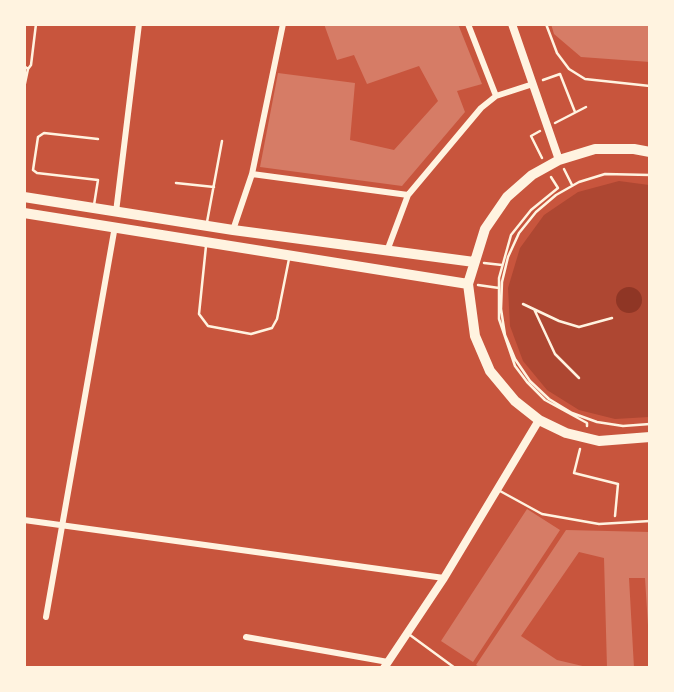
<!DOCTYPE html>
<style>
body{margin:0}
#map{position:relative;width:674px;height:692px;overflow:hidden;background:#c8553d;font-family:"Alegreya Sans",sans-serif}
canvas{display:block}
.frame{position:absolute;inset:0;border:26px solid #fff3e0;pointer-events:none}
</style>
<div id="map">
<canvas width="674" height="692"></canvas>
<div class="frame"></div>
</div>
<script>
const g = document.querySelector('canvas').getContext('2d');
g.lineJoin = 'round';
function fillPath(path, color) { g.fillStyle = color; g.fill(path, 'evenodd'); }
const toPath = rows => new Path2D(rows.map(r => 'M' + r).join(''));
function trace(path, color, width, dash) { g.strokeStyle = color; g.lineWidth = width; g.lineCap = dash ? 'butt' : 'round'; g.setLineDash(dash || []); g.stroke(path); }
fillPath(toPath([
 [619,181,649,185,649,417,615,419,579,410,547,390,523,361,510,326,508,288,520,248,544,215,578,192]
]), '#ae4732');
fillPath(toPath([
 '616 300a13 13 0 1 1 26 0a13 13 0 1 1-26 0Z'
]), '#8f3625');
fillPath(toPath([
 [324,24,458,24,482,84,457,91,465,112,402,186,260,167,278,73,355,83,350,140,394,150,438,101,419,66,367,84,354,55,337,60],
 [551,24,650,24,650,62,581,57,554,34],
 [527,509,560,530,473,662,441,641],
 [566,530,650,532,650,657,645,578,629,578,634,668,607,668,604,558,579,552,521,636,557,660,591,668,481,668,476,665]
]), '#d67c66');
trace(toPath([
 [543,80,560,74,575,112],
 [555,123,586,107],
 [540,131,531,136,542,158],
 [564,169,572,185],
 [650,175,605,174,579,182,556,195,536,212,519,233,508,257,502,282,501,309,505,335,515,359,530,381,549,399,572,413,597,422,623,426,650,424],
 [551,177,558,188,531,210,511,235,499,278,499,319,515,366,527,382,545,400,587,423,587,426],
 [484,263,502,265],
 [478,285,499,288],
 [523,304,559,321,579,327,612,318],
 [534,309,555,354,579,378],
 [580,449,574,473,618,484,615,516]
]), '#fff3e0', 2.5);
trace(toPath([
 [546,24,557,53,569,69,585,79,650,86],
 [24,66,28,69,24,88],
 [28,69,31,65,36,24],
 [176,183,214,187],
 [94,205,98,180,37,173,33,170,38,137,44,133,98,139],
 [207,222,222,141],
 [206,246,199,314,208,326,251,334,272,328,277,319,289,259],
 [500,491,542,514,599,524,650,521],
 [410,635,455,668]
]), '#fff3e0', 2.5);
trace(toPath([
 [468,24,496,96],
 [252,174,408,195],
 [116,212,139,24],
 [233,230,252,174,283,24],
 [387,251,408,195,481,108,496,96,533,84],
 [24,520,444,578],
 [46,617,115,226],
 [246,637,388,662]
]), '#fff3e0', 6);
trace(toPath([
 [512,24,559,160],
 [384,668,444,578,539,420]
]), '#fff3e0', 8);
trace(toPath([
 [650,152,634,149,595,149,559,160,532,175,507,197,485,229,468,284,475,336,490,371,515,401,539,420,566,433,599,441,650,437],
 [24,197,233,230,474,262],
 [24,213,468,284]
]), '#fff3e0', 10);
</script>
